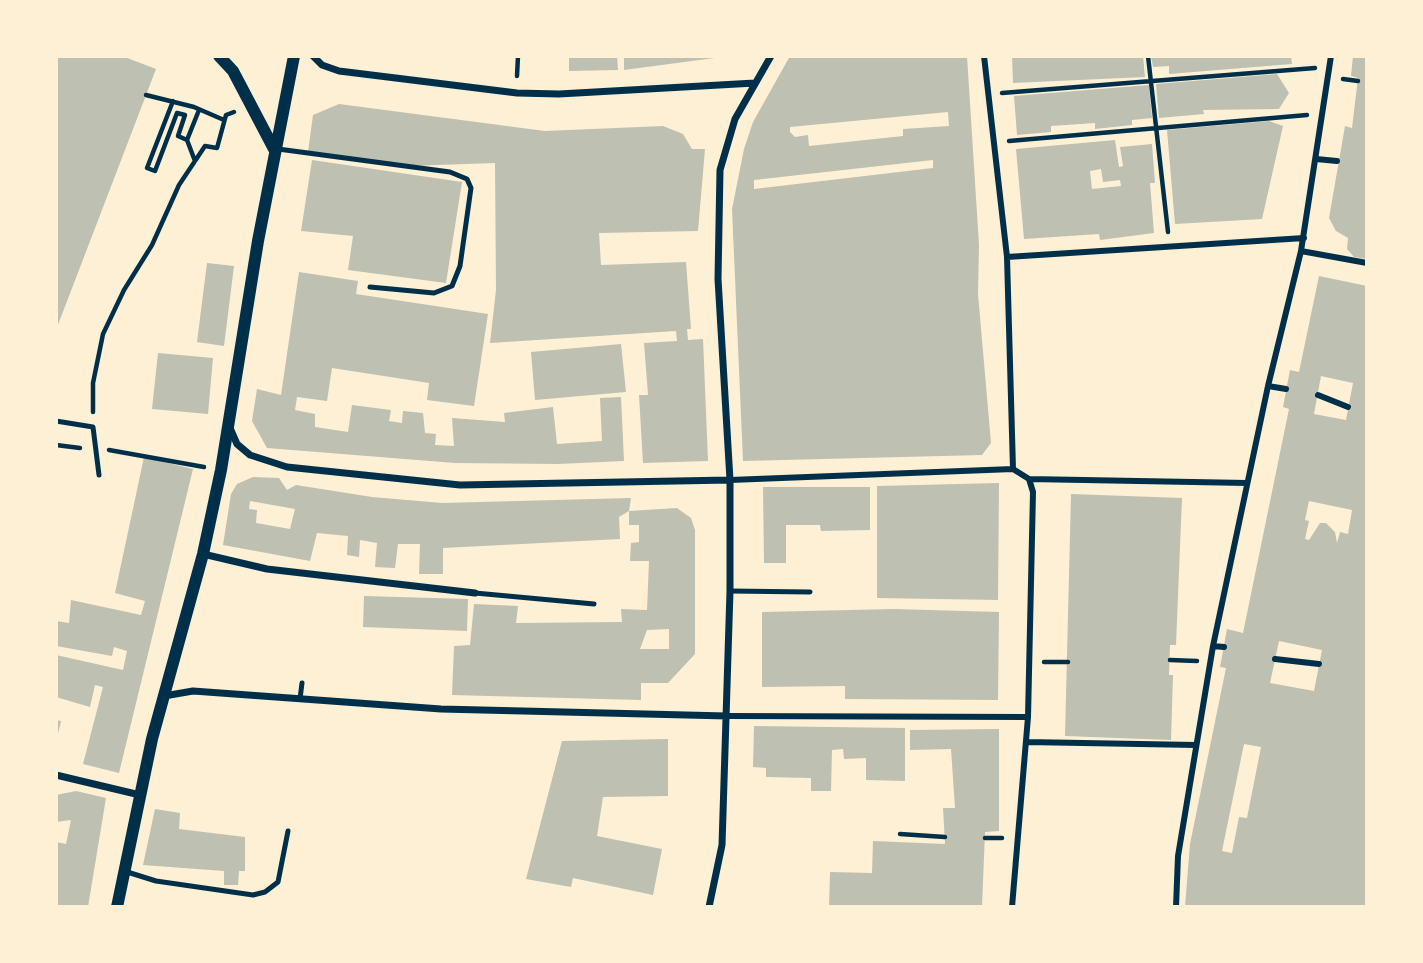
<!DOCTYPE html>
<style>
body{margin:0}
#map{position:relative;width:1423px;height:963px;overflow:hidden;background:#fdf0d5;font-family:Arial,sans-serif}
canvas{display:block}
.frame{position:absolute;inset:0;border:58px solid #fdf0d5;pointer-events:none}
</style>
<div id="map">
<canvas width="1423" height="963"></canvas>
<div class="frame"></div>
</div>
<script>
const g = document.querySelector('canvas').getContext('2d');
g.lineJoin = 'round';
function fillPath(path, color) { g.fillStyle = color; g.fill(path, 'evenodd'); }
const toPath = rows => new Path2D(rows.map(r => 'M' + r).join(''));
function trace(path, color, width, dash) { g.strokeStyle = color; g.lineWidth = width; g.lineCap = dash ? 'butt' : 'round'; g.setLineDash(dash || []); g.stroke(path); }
fillPath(toPath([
 [56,56,122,56,156,69,56,330],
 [569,56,617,56,618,70,569,71],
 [624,56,722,56,722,57,624,70],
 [790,56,967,56,979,245,978,294,991,443,982,455,743,461,732,209,744,149,753,122],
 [948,112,949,126,903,129,903,136,809,146,808,135,795,137,790,132,790,127],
 [933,160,933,168,754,189,754,180],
 [1012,56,1143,56,1145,77,1013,83],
 [1151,56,1291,56,1292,64,1169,74,1169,66,1153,67],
 [1353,56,1367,56,1367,259,1354,257,1347,249,1348,238,1336,231,1329,218,1345,126,1352,128,1358,78,1351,76],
 [1277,74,1289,93,1279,109,1203,110,1204,114,1159,118,1156,84],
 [1149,85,1152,118,1132,120,1132,125,1095,129,1095,123,1051,126,1051,132,1017,135,1014,96],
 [339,104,545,131,663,126,683,134,692,149,705,149,698,231,599,233,601,265,686,262,691,329,687,329,688,340,703,339,708,461,643,463,639,395,648,395,644,343,677,341,676,331,490,343,496,290,495,163,408,166,308,152,313,115],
 [1269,121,1283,126,1262,219,1175,224,1167,130],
 [1115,140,1119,167,1123,166,1120,147,1152,144,1155,183,1150,183,1154,233,1100,240,1099,234,1024,239,1016,149],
 [1101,169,1103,182,1120,180,1121,186,1092,189,1090,171],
 [312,160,462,182,446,283,348,270,353,236,301,231],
 [207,263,234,266,224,346,197,342],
 [299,272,358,281,356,294,488,314,474,406,427,400,429,383,332,368,327,401,297,397,295,410,315,414,315,427,348,432,352,405,391,410,389,421,402,423,403,411,423,413,425,433,436,434,435,445,454,446,452,418,505,422,504,413,553,407,557,444,602,441,600,398,621,397,624,461,558,464,455,463,267,448,252,421,257,389,281,395],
 [1319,276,1367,286,1367,907,1185,907,1190,844,1226,668,1220,667,1227,629,1243,633,1289,409,1283,407,1290,370,1299,372],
 [1321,376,1353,383,1346,420,1314,414],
 [1309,501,1352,510,1348,534,1340,532,1337,543,1335,532,1326,523,1320,523,1309,540,1305,539,1309,521,1305,520],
 [1279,641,1322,650,1314,691,1270,683],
 [1244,744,1261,747,1247,818,1239,817,1232,853,1222,851],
 [621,344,626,392,535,400,531,352],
 [158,353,213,358,208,414,152,409],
 [144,457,193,469,119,773,83,764,103,687,95,685,90,707,56,697,56,655,123,670,127,651,114,647,112,656,56,646,56,621,69,623,71,600,141,615,145,601,115,593],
 [253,477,279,478,287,490,296,485,372,497,442,503,631,498,629,511,619,517,620,539,443,548,443,574,419,574,420,544,398,544,395,568,375,567,377,543,360,540,359,557,347,555,348,536,317,533,310,561,223,545,231,494,237,484],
 [250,501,295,509,290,529,256,523,257,510,249,509],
 [999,483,998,600,877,598,877,486],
 [763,487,870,487,870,530,821,531,820,525,786,525,786,563,764,563],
 [1071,494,1182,498,1176,645,1170,645,1169,675,1173,675,1171,740,1065,736],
 [677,508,691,518,695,530,695,654,668,683,641,683,641,700,452,695,454,646,470,645,474,604,518,606,516,623,622,622,621,609,647,610,649,561,630,561,631,543,639,542,639,525,629,525,629,511],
 [669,629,669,649,640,649,647,630],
 [364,596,468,599,467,631,363,627],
 [894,609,999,612,998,700,845,699,845,686,762,687,762,612],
 [56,720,61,721,57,738,56,737],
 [754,726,905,728,905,781,866,780,866,758,844,759,843,749,832,750,831,791,811,791,811,778,766,777,766,768,753,767],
 [999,729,999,831,985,832,982,907,829,907,830,872,872,873,873,841,945,844,943,808,955,808,951,749,910,750,910,730],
 [668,739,668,796,603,797,597,836,662,849,653,895,573,878,571,887,526,879,562,741],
 [76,791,106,798,88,907,56,907,56,842,66,844,71,820,56,822,56,795],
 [155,809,180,813,179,829,245,837,245,871,239,871,238,885,224,885,224,871,143,865]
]), '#bec0b2');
trace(toPath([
 [1148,56,1168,232],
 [517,76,518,56],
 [1343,79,1358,81],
 [1002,93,1315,68],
 [146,95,194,107,224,120],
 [173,101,147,168,155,171,177,113,185,115,178,136,187,140,199,110],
 [187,140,195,161],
 [1009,141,1307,115],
 [93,412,93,383,103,334,124,290,152,245,179,185,205,146,217,148,226,115,234,112],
 [56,445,80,448],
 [109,450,204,467],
 [1170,660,1197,661],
 [1044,662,1068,662],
 [900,834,945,837],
 [985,838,1002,838]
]), '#003049', 4.5);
trace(toPath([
 [278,149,450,172,467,179,471,188,460,266,452,286,434,293,370,287],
 [56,421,93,427,99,475],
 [730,591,810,592],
 [475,593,594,604],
 [300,699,302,683],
 [124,871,156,881,253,895,265,892,278,882,288,831]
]), '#003049', 5);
trace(toPath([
 [984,56,1007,257,1013,469],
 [1316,159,1337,161],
 [1301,251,1367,263],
 [1007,257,1304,238],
 [1268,386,1286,389],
 [1318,395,1348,407],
 [1029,479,1247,483],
 [730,480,1013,469,1029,479,1033,492,1028,717,1012,907],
 [1213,646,1224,647],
 [1275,659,1319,664],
 [727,716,1028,717],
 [1026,742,1196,745],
 [1176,907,1178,856,1213,646,1268,386,1301,251,1331,56]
]), '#003049', 6);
trace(toPath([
 [313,56,322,65,339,71,517,93,559,94,755,83],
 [230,428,237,444,250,455,287,467,460,485,730,480],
 [203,554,267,569,475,593],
 [164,696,193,691,441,709,727,716],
 [56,775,140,795],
 [709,907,722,845,730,591,730,480,718,279,720,170,735,119,771,56]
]), '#003049', 7);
trace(toPath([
 [219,56,233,71,274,149],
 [117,907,152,739,203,554,221,470,258,241,294,56]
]), '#003049', 12);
</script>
